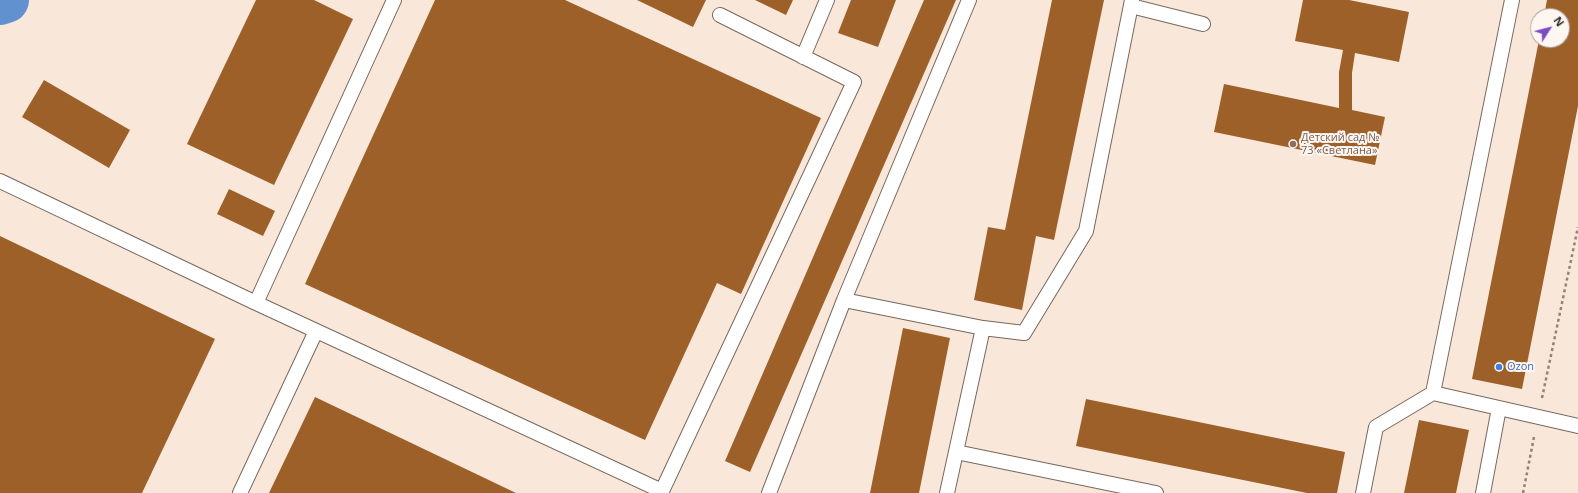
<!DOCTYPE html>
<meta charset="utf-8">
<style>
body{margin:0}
#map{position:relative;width:1578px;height:493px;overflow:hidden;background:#f9e7da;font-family:"Open Sans",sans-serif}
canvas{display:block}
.north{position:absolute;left:1530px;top:8px;width:40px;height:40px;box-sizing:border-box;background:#fef6f1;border:1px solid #aaa39e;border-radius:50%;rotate:54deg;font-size:11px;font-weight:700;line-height:16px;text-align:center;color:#2c2621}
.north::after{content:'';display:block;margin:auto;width:14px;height:18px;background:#7b4cc5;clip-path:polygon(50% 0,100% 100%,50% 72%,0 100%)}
</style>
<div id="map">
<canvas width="1578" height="493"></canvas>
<div class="north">N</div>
</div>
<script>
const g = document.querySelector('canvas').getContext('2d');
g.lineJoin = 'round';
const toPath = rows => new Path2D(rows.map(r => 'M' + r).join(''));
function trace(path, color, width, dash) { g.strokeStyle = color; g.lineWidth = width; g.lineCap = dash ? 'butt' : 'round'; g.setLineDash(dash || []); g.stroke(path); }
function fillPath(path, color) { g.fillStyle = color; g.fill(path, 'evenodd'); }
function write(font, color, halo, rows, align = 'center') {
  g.font = font + ' "Open Sans",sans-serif'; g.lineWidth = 4; g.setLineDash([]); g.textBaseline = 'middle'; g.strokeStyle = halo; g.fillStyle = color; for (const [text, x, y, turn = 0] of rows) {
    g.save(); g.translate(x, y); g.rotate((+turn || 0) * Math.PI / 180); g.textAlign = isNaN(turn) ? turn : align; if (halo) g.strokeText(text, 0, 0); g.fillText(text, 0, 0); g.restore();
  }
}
trace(toPath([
 [0,2,6,0]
]), '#6291cf', 46);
fillPath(toPath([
 [256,0,314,0,353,19,274,185,187,144],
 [435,0,565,0,821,118,741,294,717,283,645,440,305,284],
 [637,0,706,0,693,27],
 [755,0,793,0,786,15],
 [851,0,896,0,878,47,838,33],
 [924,0,956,0,750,472,725,461],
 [1052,0,1104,0,1054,240,1036,236,1022,310,974,300,988,227,1005,230],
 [1303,0,1349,0,1409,12,1399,62,1355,53,1352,73,1352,110,1385,117,1375,165,1214,132,1224,84,1339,108,1339,72,1343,50,1295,41],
 [1547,0,1578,0,1578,106,1522,389,1472,379,1539,40,1562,40,1562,16,1544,16],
 [44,80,130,130,109,168,22,117],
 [229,189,275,211,263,236,217,214],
 [0,236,215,339,142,493,0,493],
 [903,328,950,338,919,493,870,493],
 [315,397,516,493,269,493],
 [1086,399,1345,452,1337,493,1307,493,1076,446],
 [1419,420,1469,430,1456,493,1404,493]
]), '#9e6029');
const lane = toPath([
 [394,0,256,303,662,491,854,82,720,15],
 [1131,6,1203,24],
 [803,57,827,0],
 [0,181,256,303],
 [844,300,983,328,1024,333,1086,231,1132,0],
 [1433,393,1512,0],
 [956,452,1156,493],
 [240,493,316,331],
 [769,493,844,300,969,0],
 [947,493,983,328],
 [1363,493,1376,427,1433,393,1578,426],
 [1483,493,1499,408]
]);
trace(lane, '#77685d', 16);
trace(toPath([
 [1542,398,1578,227],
 [1523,493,1534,437]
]), '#8f837a', 2.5, [3, 3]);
trace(lane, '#fff', 14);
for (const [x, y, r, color] of [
 [1293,144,4,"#8d6e63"],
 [1499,367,4,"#3f7fe0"]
]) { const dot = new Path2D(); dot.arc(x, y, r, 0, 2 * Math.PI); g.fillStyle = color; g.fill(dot); trace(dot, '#fef6f1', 1.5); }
write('11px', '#785e54', '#fef6f1', [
 ["Детский сад №",1301,138],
 ["73 «Светлана»",1301,151]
], 'left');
write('11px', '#366cbe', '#fef6f1', [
 ["Ozon",1507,367]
], 'left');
</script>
